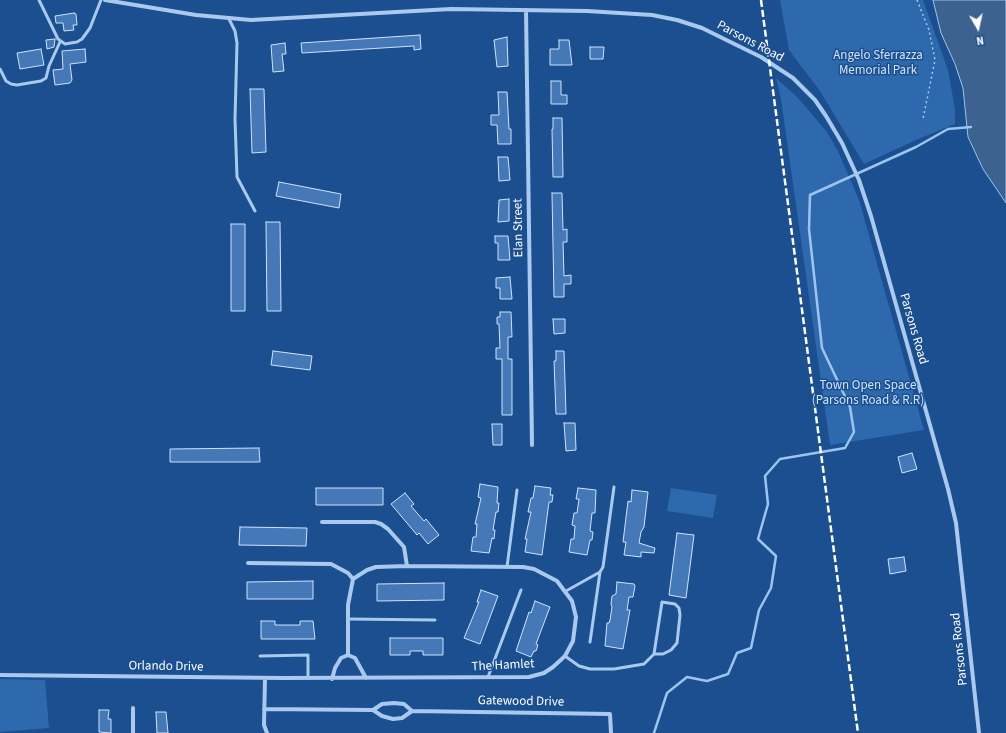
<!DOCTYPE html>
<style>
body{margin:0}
#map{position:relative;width:1006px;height:733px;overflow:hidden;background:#1b4f8f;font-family:"Source Sans 3",sans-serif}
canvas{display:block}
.north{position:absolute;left:958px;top:8px;width:40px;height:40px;-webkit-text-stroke:3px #1b4f8f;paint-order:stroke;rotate:171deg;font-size:11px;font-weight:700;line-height:16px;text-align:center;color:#fff}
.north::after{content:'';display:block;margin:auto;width:14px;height:18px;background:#fff;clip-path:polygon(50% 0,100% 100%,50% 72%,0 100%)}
</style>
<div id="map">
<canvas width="1006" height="733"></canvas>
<div class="north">N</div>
</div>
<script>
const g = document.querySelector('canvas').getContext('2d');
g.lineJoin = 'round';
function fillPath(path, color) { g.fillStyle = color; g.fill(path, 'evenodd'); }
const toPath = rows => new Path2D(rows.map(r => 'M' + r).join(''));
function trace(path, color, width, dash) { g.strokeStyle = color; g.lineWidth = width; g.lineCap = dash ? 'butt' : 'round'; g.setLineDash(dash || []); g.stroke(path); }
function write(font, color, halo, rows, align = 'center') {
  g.font = font + ' "Source Sans 3",sans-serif'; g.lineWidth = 3; g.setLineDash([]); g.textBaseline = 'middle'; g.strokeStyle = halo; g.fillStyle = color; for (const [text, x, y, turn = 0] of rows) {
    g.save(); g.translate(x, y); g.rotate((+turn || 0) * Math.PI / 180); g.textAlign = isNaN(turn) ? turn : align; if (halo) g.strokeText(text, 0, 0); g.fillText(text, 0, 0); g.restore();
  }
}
fillPath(toPath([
 [780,0,923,0,948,70,955,109,955,124,916,140,864,164,820,91,789,50],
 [776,78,798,98,827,132,838,151,859,200,924,430,830,445,781,99],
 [671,488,717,495,713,518,667,511],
 [0,679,45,680,49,728,0,732]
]), '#2e69ad');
const water = toPath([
 [933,0,1006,0,1006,203,983,169,968,137,963,88,955,64,941,33,933,0]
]);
fillPath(water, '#3c6290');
trace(water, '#9cc4f0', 1);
trace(toPath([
 [654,733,667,693,687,677,707,681,728,674,737,653,751,648,759,610,771,588,776,556,758,539,768,504,765,476,780,459,845,448,854,432,850,407,822,348,809,229,810,195,916,147,948,129,971,127]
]), '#9cc4f0', 2.5);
const building = toPath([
 [74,13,76,14,77,25,73,25,74,30,64,31,63,23,56,23,55,16,74,13],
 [420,35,421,49,414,50,414,46,302,53,301,43,420,35],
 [507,37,508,66,497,67,494,40,507,37],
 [55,39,54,47,47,49,46,40,55,39],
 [559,40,569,40,572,65,550,65,550,49,559,49,559,40],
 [285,43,286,54,282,54,284,71,273,72,271,45,285,43],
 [590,47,604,47,603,59,590,59,590,47],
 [41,49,44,65,20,69,17,53,41,49],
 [85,49,86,62,70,64,72,80,70,83,55,85,53,70,63,69,62,51,85,49],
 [551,81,561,81,561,95,567,95,567,104,551,104,551,81],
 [250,89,264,89,266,152,252,153,250,89],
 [498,92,507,92,509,129,511,129,511,144,498,144,497,125,491,125,491,115,499,115,498,92],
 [553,118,562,118,563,177,553,177,552,129,553,129,553,118],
 [498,157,508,157,510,180,499,181,498,157],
 [279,182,341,194,339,208,276,196,279,182],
 [552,193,562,193,563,230,567,229,567,242,563,242,564,276,571,275,571,284,564,284,564,297,554,297,552,193],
 [509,199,509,221,498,222,499,200,509,199],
 [266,222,280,222,281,311,267,311,266,222],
 [231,224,245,224,245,311,231,311,231,224],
 [495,236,508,236,510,260,498,260,498,243,495,243,495,236],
 [510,277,512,299,500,299,500,288,496,288,496,278,510,277],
 [500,312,511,312,512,337,508,337,508,359,512,359,512,415,502,415,502,359,496,359,496,348,500,348,499,324,497,324,497,317,500,317,500,312],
 [553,319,565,319,565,333,554,334,553,319],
 [273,351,312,356,310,370,271,365,273,351],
 [556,351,564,351,566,414,556,414,554,361,556,361,556,351],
 [564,423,575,423,576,450,566,451,564,423],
 [492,424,502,424,502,445,493,445,492,424],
 [259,448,260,462,170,462,170,449,259,448],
 [912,453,917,469,902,473,898,457,912,453],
 [480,484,498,487,497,503,499,503,498,512,496,512,493,530,495,530,494,539,492,538,489,553,471,551,473,537,476,537,477,524,475,524,481,498,478,497,480,484],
 [535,486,551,488,550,495,553,495,552,502,549,502,542,555,525,552,527,539,525,539,531,512,528,512,531,498,533,498,535,486],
 [316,488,383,488,383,505,316,505,316,488],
 [578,488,596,490,595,513,592,513,590,531,593,532,592,540,590,540,587,555,569,552,571,539,574,539,575,526,572,525,574,513,577,513,579,499,576,499,578,488],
 [632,490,648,492,644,527,641,532,639,543,655,548,654,553,641,552,641,557,624,555,626,542,623,542,628,501,631,502,632,490],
 [405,493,414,504,411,506,424,521,426,519,439,535,428,544,419,533,417,535,391,504,405,493],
 [240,527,307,528,306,546,239,545,240,527],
 [677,533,694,535,686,598,669,595,677,533],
 [904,557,906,571,890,574,888,559,904,557],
 [313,581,313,599,247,599,247,582,313,581],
 [617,582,634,584,635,586,633,597,629,597,627,610,630,610,623,649,605,646,607,623,609,623,610,620,612,607,611,604,612,596,616,594,617,582],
 [444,583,444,600,377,601,377,584,444,583],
 [481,590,498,596,480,644,464,638,479,602,477,602,481,590],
 [535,601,550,607,536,644,538,645,536,651,534,651,531,657,516,651,529,612,531,613,535,601],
 [261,621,275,621,275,625,300,625,300,621,313,621,315,639,261,639,261,621],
 [390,638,443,638,443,655,423,655,423,651,410,651,410,655,390,655,390,638],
 [99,710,109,710,108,719,111,719,111,733,99,732,99,710],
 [156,712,166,712,168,733,157,733,156,712]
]);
fillPath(building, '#4478b7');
trace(building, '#cfe3fa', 1);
trace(toPath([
 [917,0,929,30,935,60,923,119]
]), '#a9c9ee', 1.5, [2, 3]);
trace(toPath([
 [39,0,58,39,65,44,77,42,82,39,90,28,101,0],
 [229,19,235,31,237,43,235,119,237,177,255,211],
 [0,69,6,81,11,84,17,85,41,81,46,78,49,66,60,42],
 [507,567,517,490],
 [566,591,600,572,603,567,614,487],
 [348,619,435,620],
 [590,642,600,572],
 [260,656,308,655,308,678],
 [565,656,579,666,590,669,614,669,644,664,654,654,662,602,675,604,679,608,680,615,677,643,671,650,663,654,654,654],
 [488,677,521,590]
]), '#a9c9ee', 3);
trace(toPath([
 [105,0,196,15,251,20,451,9,587,11,652,15,677,20,702,28,761,57,793,78,815,100,826,116,842,143,859,180,871,216,948,489,956,523,979,733],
 [526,10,532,445],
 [322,522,375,522,381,524,388,529,404,547,407,566],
 [348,655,348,605,353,579],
 [348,655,355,658,366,678],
 [0,675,282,678,529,677,544,673,553,667,565,656,573,641,576,617,572,601,557,581,534,569,523,567,407,566,376,567,367,570,353,579,348,573,331,564,248,563],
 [265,678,264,725,267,733],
 [332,679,335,668,341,658,348,655],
 [133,708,133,733],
 [264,709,373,710,382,716,393,719,402,718,412,711,610,714,611,733],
 [373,710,382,704,394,703,404,704,412,711]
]), '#a9c9ee', 4);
trace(toPath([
 [761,0,858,733]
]), '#fff', 2.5, [7, 3]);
write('13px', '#fff', '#1b4f8f', [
 ["Parsons Road",750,42,28],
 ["Elan Street",519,228,-91],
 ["Parsons Road",913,329,74],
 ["Parsons Road",960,649,-96],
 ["The Hamlet",503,666,-3],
 ["Orlando Drive",166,667,1],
 ["Gatewood Drive",521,702,1]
]);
write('13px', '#cfe3fa', '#1b4f8f', [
 ["Angelo Sferrazza",878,56],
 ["Memorial Park",878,71],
 ["Town Open Space",868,386],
 ["(Parsons Road & R.R)",868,401]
]);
</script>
